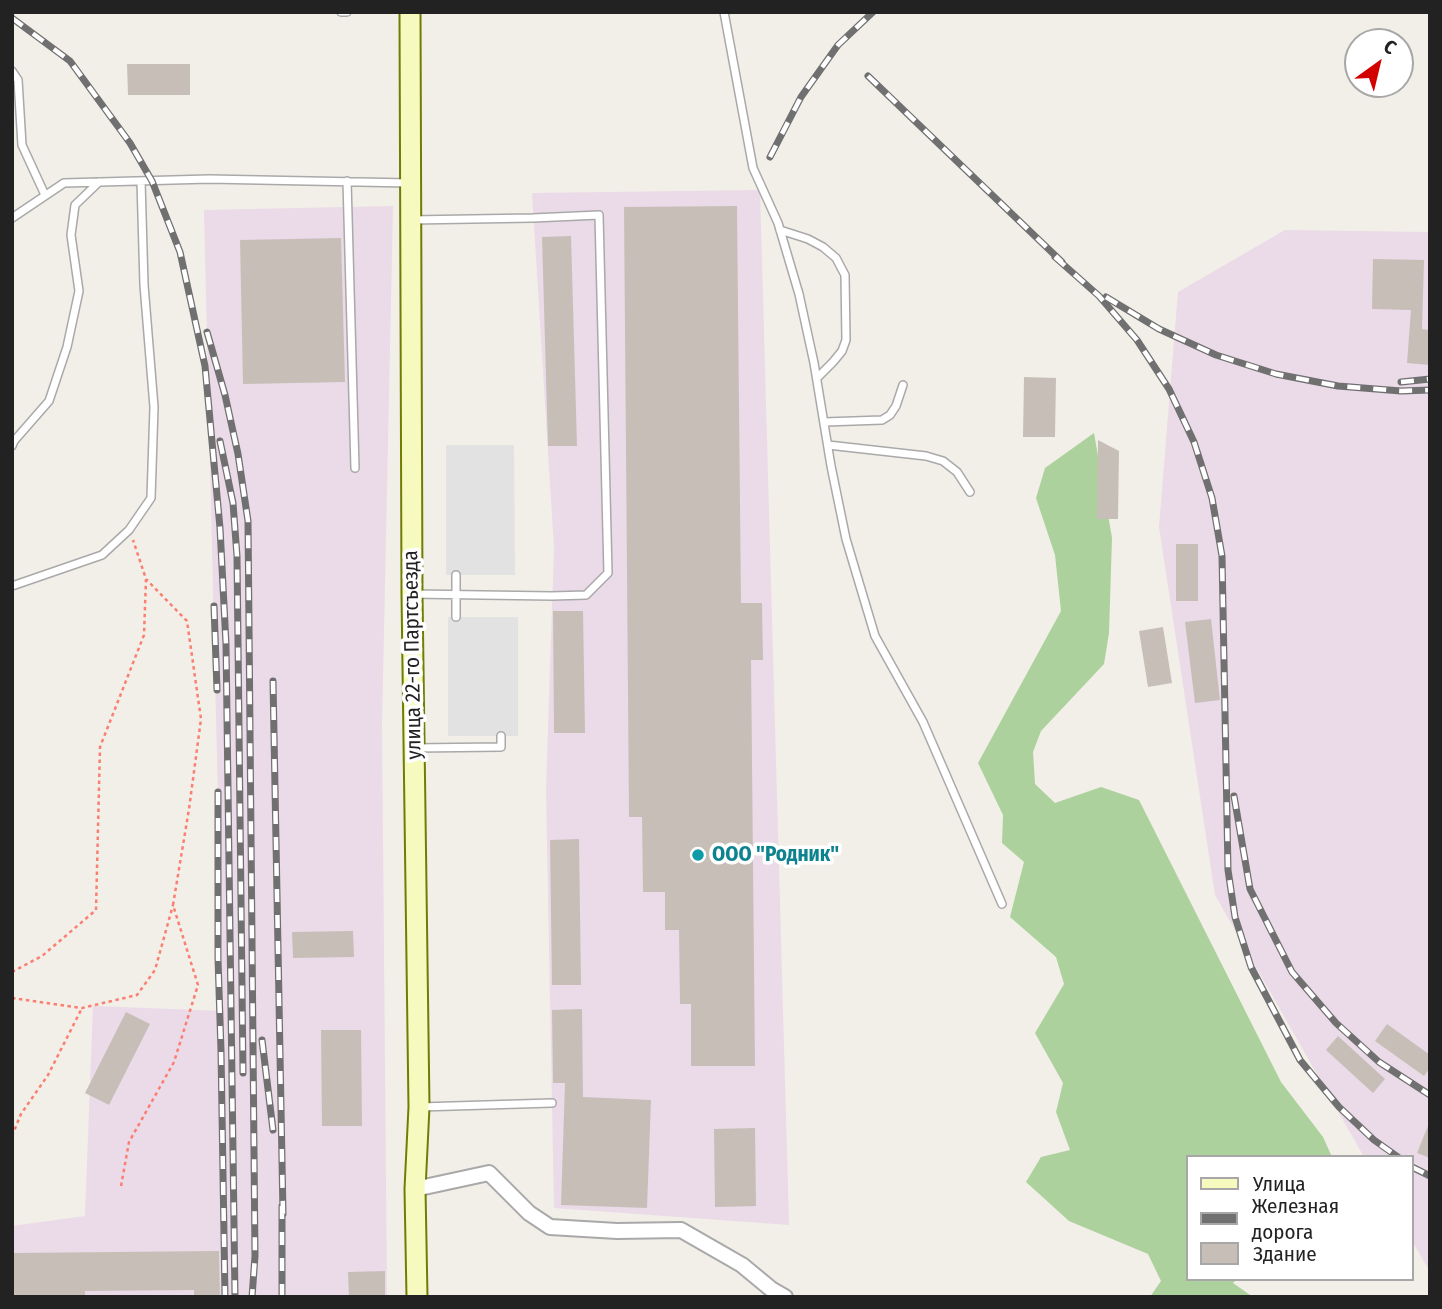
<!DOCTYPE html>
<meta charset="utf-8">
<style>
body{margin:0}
#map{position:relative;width:1442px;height:1309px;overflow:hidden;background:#f2efe8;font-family:"Fira Sans Condensed",sans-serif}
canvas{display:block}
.frame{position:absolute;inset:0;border:14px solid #222;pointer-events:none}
.legend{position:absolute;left:1186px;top:1155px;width:228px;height:126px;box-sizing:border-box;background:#fff;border:2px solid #a7a7a7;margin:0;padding:9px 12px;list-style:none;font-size:21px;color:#222}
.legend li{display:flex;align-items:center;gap:14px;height:35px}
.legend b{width:35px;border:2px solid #a7a7a7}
.north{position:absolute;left:1344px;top:28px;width:70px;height:70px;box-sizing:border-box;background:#fff;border:2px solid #a7a7a7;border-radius:50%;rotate:34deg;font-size:19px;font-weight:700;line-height:28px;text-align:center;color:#222}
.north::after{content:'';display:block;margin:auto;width:24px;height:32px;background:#d30000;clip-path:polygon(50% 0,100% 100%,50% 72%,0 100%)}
</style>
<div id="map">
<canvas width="1442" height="1309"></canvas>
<div class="frame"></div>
<ul class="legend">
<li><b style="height:9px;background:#f7fabe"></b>Улица</li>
<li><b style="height:9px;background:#707070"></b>Железная дорога</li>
<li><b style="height:19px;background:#c7bfb7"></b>Здание</li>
</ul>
<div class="north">С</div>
</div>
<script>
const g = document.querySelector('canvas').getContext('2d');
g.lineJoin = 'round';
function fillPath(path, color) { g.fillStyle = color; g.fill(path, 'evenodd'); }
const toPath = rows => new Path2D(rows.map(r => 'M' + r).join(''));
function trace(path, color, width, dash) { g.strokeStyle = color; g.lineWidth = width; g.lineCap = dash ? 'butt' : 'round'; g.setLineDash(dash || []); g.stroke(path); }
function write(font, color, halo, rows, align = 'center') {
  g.font = font + ' "Fira Sans Condensed",sans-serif'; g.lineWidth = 7; g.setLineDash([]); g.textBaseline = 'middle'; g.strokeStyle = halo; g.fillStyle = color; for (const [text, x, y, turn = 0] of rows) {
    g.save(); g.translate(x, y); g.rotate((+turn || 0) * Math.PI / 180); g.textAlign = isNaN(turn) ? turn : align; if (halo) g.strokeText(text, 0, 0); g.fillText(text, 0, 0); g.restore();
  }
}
fillPath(toPath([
 [760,190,789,1225,554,1208,546,790,554,548,532,193],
 [393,206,382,725,387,1297,12,1297,12,1226,85,1216,93,1006,223,1011,204,210],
 [1285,230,1430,232,1430,1272,1412,1241,1412,1157,1364,1157,1215,895,1159,527,1178,292]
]), '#ebdae8');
fillPath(toPath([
 [1094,433,1112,538,1109,633,1104,664,1041,731,1033,752,1035,784,1055,803,1101,787,1139,800,1281,1082,1323,1137,1332,1157,1188,1157,1188,1279,1237,1279,1233,1283,1253,1297,1150,1297,1161,1281,1148,1254,1069,1221,1026,1182,1041,1157,1070,1150,1056,1112,1063,1083,1035,1033,1064,984,1056,957,1010,917,1024,862,1002,843,1003,815,978,763,1061,611,1055,555,1036,498,1045,468]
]), '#acd19d');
fillPath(toPath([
 [446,445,514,445,515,575,446,575],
 [448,617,518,617,518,736,448,736]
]), '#e2e2e2');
fillPath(toPath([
 [127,64,190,64,190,95,128,95],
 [737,206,741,603,762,603,763,660,751,660,755,1066,691,1066,691,1004,680,1004,679,930,665,930,665,892,643,892,642,817,629,817,624,207],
 [571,236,577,446,548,446,542,237],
 [341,238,345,382,243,384,240,240],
 [1373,259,1424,260,1422,329,1430,330,1430,365,1407,363,1411,310,1372,309],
 [1024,377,1056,378,1055,437,1023,437],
 [1098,440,1119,451,1118,519,1097,519],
 [1176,544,1198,544,1198,601,1176,601],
 [553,611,583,611,585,733,554,733],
 [1211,619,1220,700,1195,703,1185,622],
 [1163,627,1172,683,1148,687,1139,631],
 [579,839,581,985,552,985,550,840],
 [353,931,354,957,293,958,292,932],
 [582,1009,583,1097,651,1100,647,1208,561,1205,565,1083,553,1083,552,1010],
 [126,1012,150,1024,109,1105,85,1093],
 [1387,1024,1430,1055,1430,1068,1424,1076,1375,1041],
 [321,1030,361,1030,362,1126,322,1126],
 [1338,1036,1385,1079,1373,1093,1326,1050],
 [1430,1121,1430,1158,1417,1153],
 [755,1128,756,1206,715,1207,714,1129],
 [219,1251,220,1297,194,1297,194,1290,85,1291,85,1297,12,1297,12,1253],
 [385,1271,385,1297,349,1297,348,1272]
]), '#c7bfb7');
const lane = toPath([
 [341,12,347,12],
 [724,12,753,168,778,223,799,294,814,363,831,466,846,539,875,636,923,722,1002,904],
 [12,71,18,80,22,145,45,195],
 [347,181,355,468],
 [12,218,64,183,209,179,409,183],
 [411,220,533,218,599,215,608,573,586,595,552,596,412,594],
 [780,230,808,239,823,247,836,258,845,275,846,340,842,351,833,362,817,378],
 [825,422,882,420,890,415,896,406,903,385],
 [828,445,926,456,943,461,957,472,970,492],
 [12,446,14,441,49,401,67,347,79,291,71,235,75,205,99,182],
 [456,575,456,617],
 [12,586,102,555,129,530,151,498,154,407,144,285,141,181],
 [414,748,501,747,501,736],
 [420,1107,552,1103]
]);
const street = toPath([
 [415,1189,489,1173,529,1213,550,1227,617,1231,681,1230,742,1265,771,1289,785,1297]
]);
const secondary = toPath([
 [410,12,412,594,419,1107,415,1189,417,1297]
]);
trace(lane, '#a9a9a9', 10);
trace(street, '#a9a9a9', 18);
trace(secondary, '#707d04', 23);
trace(toPath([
 [12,972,42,956,96,910,100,747,144,635,146,579,133,540],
 [12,998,82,1008,137,995,155,970,173,905],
 [12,1136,21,1114,48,1075,82,1008],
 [121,1186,129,1142,174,1062,198,985,173,905,189,809,201,719,187,621,146,579]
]), '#fb7f71', 2.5, [3.5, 3.5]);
trace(lane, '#fff', 7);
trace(street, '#fff', 14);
trace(secondary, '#f7fabe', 19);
const rail = toPath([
 [12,18,70,61,130,143,152,181,180,252,205,366,220,528,226,644,235,1297],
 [868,76,1062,262],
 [770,157,801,97,838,45,873,12],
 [1055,257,1099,296,1137,340,1169,389,1194,442,1212,498,1222,556,1228,870,1235,917,1251,967,1300,1060,1339,1107,1374,1140,1398,1157],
 [1106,297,1159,329,1216,355,1276,374,1338,386,1401,391,1430,390],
 [207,332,225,395,238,454,248,521,255,1256,252,1297],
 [1401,382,1430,379],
 [220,441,233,503,237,556,243,1073],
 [214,606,217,690],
 [273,681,283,1214],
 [218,792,218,958,221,1051,225,1297],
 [1234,796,1250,889,1292,972,1336,1023,1379,1062,1430,1095],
 [262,1040,273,1130],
 [1412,1167,1430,1176],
 [282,1206,282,1297]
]);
trace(rail, '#707070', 7);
trace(rail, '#fff', 4.5, [13]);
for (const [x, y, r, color] of [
 [698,855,7,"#0f9aa8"]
]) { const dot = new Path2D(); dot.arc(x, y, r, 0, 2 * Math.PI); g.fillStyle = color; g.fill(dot); trace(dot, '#fff', 2.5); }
write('21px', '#222', '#fff', [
 ["улица 22-го Партсъезда",413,655,-91]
]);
write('bold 21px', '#0d838f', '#fff', [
 ["ООО \"Родник\"",712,855]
], 'left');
</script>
